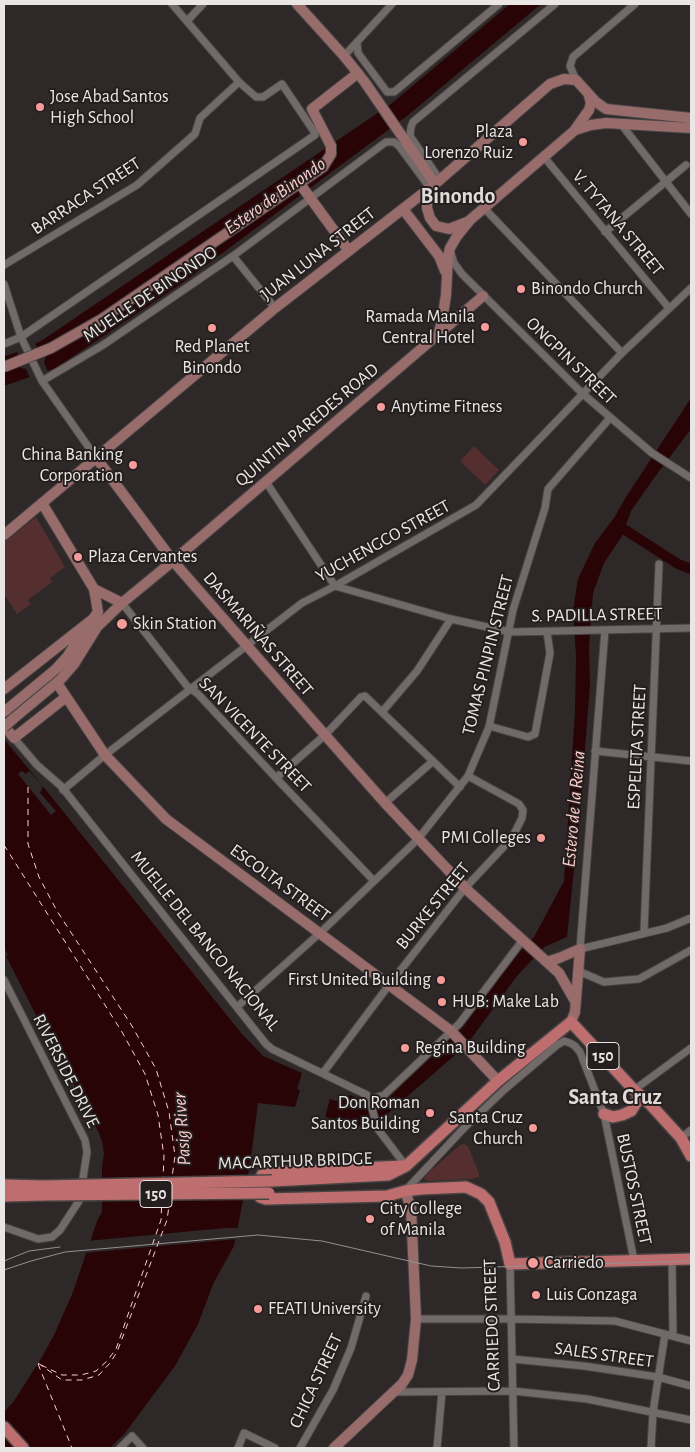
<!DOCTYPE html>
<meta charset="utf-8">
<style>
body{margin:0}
#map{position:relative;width:695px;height:1452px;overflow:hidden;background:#2e2828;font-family:"Alegreya Sans",sans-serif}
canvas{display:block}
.frame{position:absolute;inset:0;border:5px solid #eae6e6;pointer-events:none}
</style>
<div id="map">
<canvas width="695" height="1452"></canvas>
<div class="frame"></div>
</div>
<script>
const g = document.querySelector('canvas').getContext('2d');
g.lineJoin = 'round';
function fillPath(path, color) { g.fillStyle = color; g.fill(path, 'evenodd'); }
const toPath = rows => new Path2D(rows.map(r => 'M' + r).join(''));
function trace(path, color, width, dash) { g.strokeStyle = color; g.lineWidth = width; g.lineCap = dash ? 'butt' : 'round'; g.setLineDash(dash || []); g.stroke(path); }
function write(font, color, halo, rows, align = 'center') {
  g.font = font + ' "Alegreya Sans",sans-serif'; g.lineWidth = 4; g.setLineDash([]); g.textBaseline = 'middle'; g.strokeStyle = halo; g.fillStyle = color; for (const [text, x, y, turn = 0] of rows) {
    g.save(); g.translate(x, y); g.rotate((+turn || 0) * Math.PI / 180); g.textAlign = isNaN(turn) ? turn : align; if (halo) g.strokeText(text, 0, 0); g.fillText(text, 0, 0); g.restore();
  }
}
fillPath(toPath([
 [474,446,499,470,485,485,460,461],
 [36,517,65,567,50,578,52,582,28,600,31,604,17,614,4,594,4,542],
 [464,1144,468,1146,479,1173,479,1177,472,1179,429,1181,424,1179,427,1174,460,1145]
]), '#552f2f');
fillPath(toPath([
 [510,4,541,4,407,116,182,283,56,368,4,386,4,356,12,354,41,341,391,104],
 [691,398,691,429,654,478,631,511,622,536,604,563,593,593,589,647,590,685,581,801,567,937,544,947,517,976,471,1039,455,1055,385,1116,369,1125,357,1126,325,1117,330,1099,336,1101,350,1095,377,1105,385,1101,462,1028,520,951,534,937,564,881,575,711,576,656,573,610,578,579,595,543,614,518,626,497],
 [4,739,46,790,241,1033,263,1056,302,1073,297,1089,300,1090,295,1107,258,1103,250,1165,234,1246,214,1282,198,1324,175,1366,125,1433,110,1448,4,1448,4,1412,14,1401,42,1357,55,1333,73,1292,97,1221,102,1212,102,1167,104,1154,102,1141,98,1131,42,1022,40,1023,6,956,8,955,4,948]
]), '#290406');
fillPath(toPath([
 [34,342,37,347,40,347,47,354,44,362,48,372,30,378,26,369,21,368,17,365,17,357,18,354,16,350],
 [22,771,26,774,29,771,43,786,40,793,56,811,51,815,18,774],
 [225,1228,240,1228,238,1239,83,1253,87,1241]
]), '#2e2828');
trace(toPath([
 [619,526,678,564,691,569]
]), '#290406', 10);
trace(toPath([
 [28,787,28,844,39,877,57,911,132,1026,156,1069,169,1112,175,1156,172,1177],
 [4,845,122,1032,145,1074,158,1115,164,1156,163,1179],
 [38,1363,62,1380,82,1380,99,1375,110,1363,117,1352,167,1220,170,1199],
 [38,1364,72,1448],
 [41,1365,62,1375,81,1375,96,1371,107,1361,116,1349,161,1220,162,1198]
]), '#fecdcb', 1, [6, 5]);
const street = toPath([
 [188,20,203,4],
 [357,42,358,53,387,92,394,92,499,4],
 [344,56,392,4],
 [576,80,570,66,573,57,635,4],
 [621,124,691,214],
 [544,157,669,308],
 [435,184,437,179,436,174,410,136,411,127,413,122,555,4],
 [484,208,622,353],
 [605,232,686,165],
 [451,253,454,263,462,274,583,394,652,453,691,478],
 [233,256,275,308],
 [4,265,137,185,195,134,200,118,239,82],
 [4,284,21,337,42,381,97,459],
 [4,344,21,337,315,135,315,133,282,84,263,97,256,97,239,82,172,4],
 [42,381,103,345,233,256,386,142,394,142,399,146,430,188],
 [266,482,335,586,451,619,510,632,691,628],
 [122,603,187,686,198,694,276,778,374,881],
 [605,630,580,949,667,928,691,918],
 [382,712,417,671,451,619],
 [489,726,528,737,535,734,550,653,547,632],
 [14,738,37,765,61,786,266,1044,272,1049,367,1095,370,1100,377,1128,406,1166],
 [595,751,691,761],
 [276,778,325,735,361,697,365,696,460,787],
 [63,790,105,755,302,603,335,586,476,505,622,353,691,288],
 [385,803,432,762],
 [644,932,659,564],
 [578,971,604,982,639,979,691,950],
 [4,980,85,1140,87,1152,83,1178],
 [237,1007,320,933,418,839,468,776,489,727,513,610,545,508,548,489,610,418],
 [323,1073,389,985,465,888,512,838,522,818,523,810,519,804,468,776],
 [634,1090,691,1048],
 [370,1099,384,1095,459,1024,522,941],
 [681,1138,691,1130],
 [405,1191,464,1128,505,1089,557,1045,564,1041,570,1043,575,1046,580,1052,604,1114,634,1260],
 [4,1227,38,1239,52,1237,60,1230,79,1201],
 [672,1260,673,1336],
 [510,1264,514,1448],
 [416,1319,511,1319,615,1321,691,1341],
 [512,1359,584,1366,658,1377,691,1386],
 [394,1392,513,1391,587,1399,691,1420],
 [120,1448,132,1436,143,1448],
 [238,1448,244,1433,275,1448],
 [300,1448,333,1390,351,1348,366,1296],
 [437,1448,442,1392],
 [651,1448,653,1412,665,1334]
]);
const secondary = toPath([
 [297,4,344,56,364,81,435,184],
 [575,130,591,125,606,123,691,128],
 [300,184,349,251],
 [430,188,427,200,427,208,430,218,436,226,449,229,467,222],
 [403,209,439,256,445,271],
 [102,319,323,167,331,154,331,146,312,109,358,73],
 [439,332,442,321,446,295,448,257,450,248,457,236,470,220,574,131,589,110,591,103,589,96],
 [97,459,173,561,325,735,385,803,465,888,559,973,575,1001],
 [4,535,275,308,435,184,550,84,564,79,576,80,596,102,606,109,691,118],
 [94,589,122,603],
 [57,683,105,755,166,819,451,1031,498,1081],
 [4,689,93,619,98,612,94,589,42,503],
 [4,712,56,669,67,657,85,629],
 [13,719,61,679,74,664,97,627,122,603,173,561,483,296],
 [10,733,14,738,66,697],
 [547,962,559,958,580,949],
 [571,1022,575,1012,580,949],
 [334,1448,402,1384,408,1375,412,1360,416,1319,411,1208,405,1191]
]);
const primary = toPath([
 [604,1114,613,1117,622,1115,631,1111,636,1103,639,1094],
 [262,1175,268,1173,402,1166],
 [272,1181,388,1175,406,1166,498,1081,571,1022,634,1090,650,1104,681,1138,691,1156],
 [4,1185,44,1186],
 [4,1196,44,1195],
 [260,1197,266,1199,387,1196,405,1191,421,1189,466,1187,481,1194,489,1202,505,1242,510,1264,691,1259],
 [4,1427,23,1448]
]);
trace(street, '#494444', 9);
trace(secondary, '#494444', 12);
trace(primary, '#494444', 14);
trace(street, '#716a69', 7);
trace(secondary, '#976c6b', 10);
trace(primary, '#be6e6e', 11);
trace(toPath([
 [4,1261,29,1251,60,1247],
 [4,1270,31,1261,65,1252,258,1235,322,1241,431,1266,462,1268,691,1261]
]), '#959090', 1);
const secondaryBridge = toPath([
 [4,367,51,348,102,319],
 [4,727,13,719]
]);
const primaryBridge = toPath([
 [44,1186,272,1181],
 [44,1195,269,1193]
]);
trace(secondaryBridge, '#494444', 12, []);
trace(primaryBridge, '#494444', 14, []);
trace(secondaryBridge, '#976c6b', 10);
trace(primaryBridge, '#be6e6e', 11);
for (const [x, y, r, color] of [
 [40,107,5,"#f59b99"],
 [523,142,5,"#f59b99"],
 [521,289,5,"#f59b99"],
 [485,327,5,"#f59b99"],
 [212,328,5,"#f59b99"],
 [381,407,5,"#f59b99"],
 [133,465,5,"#f59b99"],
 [78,557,5,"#f59b99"],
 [122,624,6,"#f59b99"],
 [541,838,5,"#f59b99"],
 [441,980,5,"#f59b99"],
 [442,1002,5,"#f59b99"],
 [405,1048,5,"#f59b99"],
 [430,1113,5,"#f59b99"],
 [533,1128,5,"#f59b99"],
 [370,1219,5,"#f59b99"],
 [533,1263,6,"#f59b99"],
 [536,1295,5,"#f59b99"],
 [258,1309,5,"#f59b99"]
]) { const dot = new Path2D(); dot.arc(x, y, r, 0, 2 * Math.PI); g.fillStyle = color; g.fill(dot); trace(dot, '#241f1e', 2); }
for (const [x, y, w] of [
 [603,1056,32],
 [156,1194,32]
]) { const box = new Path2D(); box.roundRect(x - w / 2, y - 13.5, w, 27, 4); g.fillStyle = '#241f1e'; g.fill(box); trace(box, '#eae6e6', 1); }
write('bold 16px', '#eae6e6', null, [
 ["150",603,1056],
 ["150",156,1194]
]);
write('18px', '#eae6e6', '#241f1e', [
 ["Jose Abad Santos",50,97],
 ["High School",50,118],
 ["Plaza",513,132,"right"],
 ["Lorenzo Ruiz",513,153,"right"],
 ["Binondo Church",531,289],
 ["Ramada Manila",475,317,"right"],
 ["Central Hotel",475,338,"right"],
 ["Red Planet",212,347,"center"],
 ["Binondo",212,368,"center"],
 ["Anytime Fitness",391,407],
 ["China Banking",123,455,"right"],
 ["Corporation",123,476,"right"],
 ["Plaza Cervantes",88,557],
 ["Skin Station",133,624],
 ["PMI Colleges",531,838,"right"],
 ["First United Building",431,980,"right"],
 ["HUB: Make Lab",452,1002],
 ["Regina Building",415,1048],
 ["Don Roman",420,1103,"right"],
 ["Santos Building",420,1124,"right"],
 ["Santa Cruz",523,1118,"right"],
 ["Church",523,1139,"right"],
 ["City College",380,1209],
 ["of Manila",380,1230],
 ["Carriedo",544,1263],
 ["Luis Gonzaga",546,1295],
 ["FEATI University",268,1309]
], 'left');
write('18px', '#eae6e6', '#241f1e', [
 ["BARRACA STREET",86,196,-33],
 ["V. TYTANA STREET",618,223,50],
 ["JUAN LUNA STREET",318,254,-38],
 ["MUELLE DE BINONDO",150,294,-34],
 ["ONGPIN STREET",571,361,44],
 ["QUINTIN PAREDES ROAD",307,425,-40],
 ["YUCHENGCO STREET",383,541,-29],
 ["S. PADILLA STREET",597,615,-1],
 ["DASMARIÑAS STREET",258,634,49],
 ["TOMAS PINPIN STREET",488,655,-76],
 ["SAN VICENTE STREET",255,735,46],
 ["ESPELETA STREET",637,747,-87],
 ["ESCOLTA STREET",280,883,36],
 ["BURKE STREET",433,906,-51],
 ["MUELLE DEL BANCO NACIONAL",205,941,51],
 ["RIVERSIDE DRIVE",66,1071,63],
 ["MACARTHUR BRIDGE",295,1161,-2],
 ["BUSTOS STREET",634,1189,78],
 ["CARRIEDO STREET",492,1325,-92],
 ["SALES STREET",604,1355,8],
 ["CHICA STREET",316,1381,-65]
]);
write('italic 19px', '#fecdcb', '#241f1e', [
 ["Estero de Binondo",275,196,-35],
 ["Estero de la Reina",574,809,-85],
 ["Pasig River",182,1129,-94]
]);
write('bold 22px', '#e2dada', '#241f1e', [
 ["Binondo",458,196],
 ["Santa Cruz",615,1097]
]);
</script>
